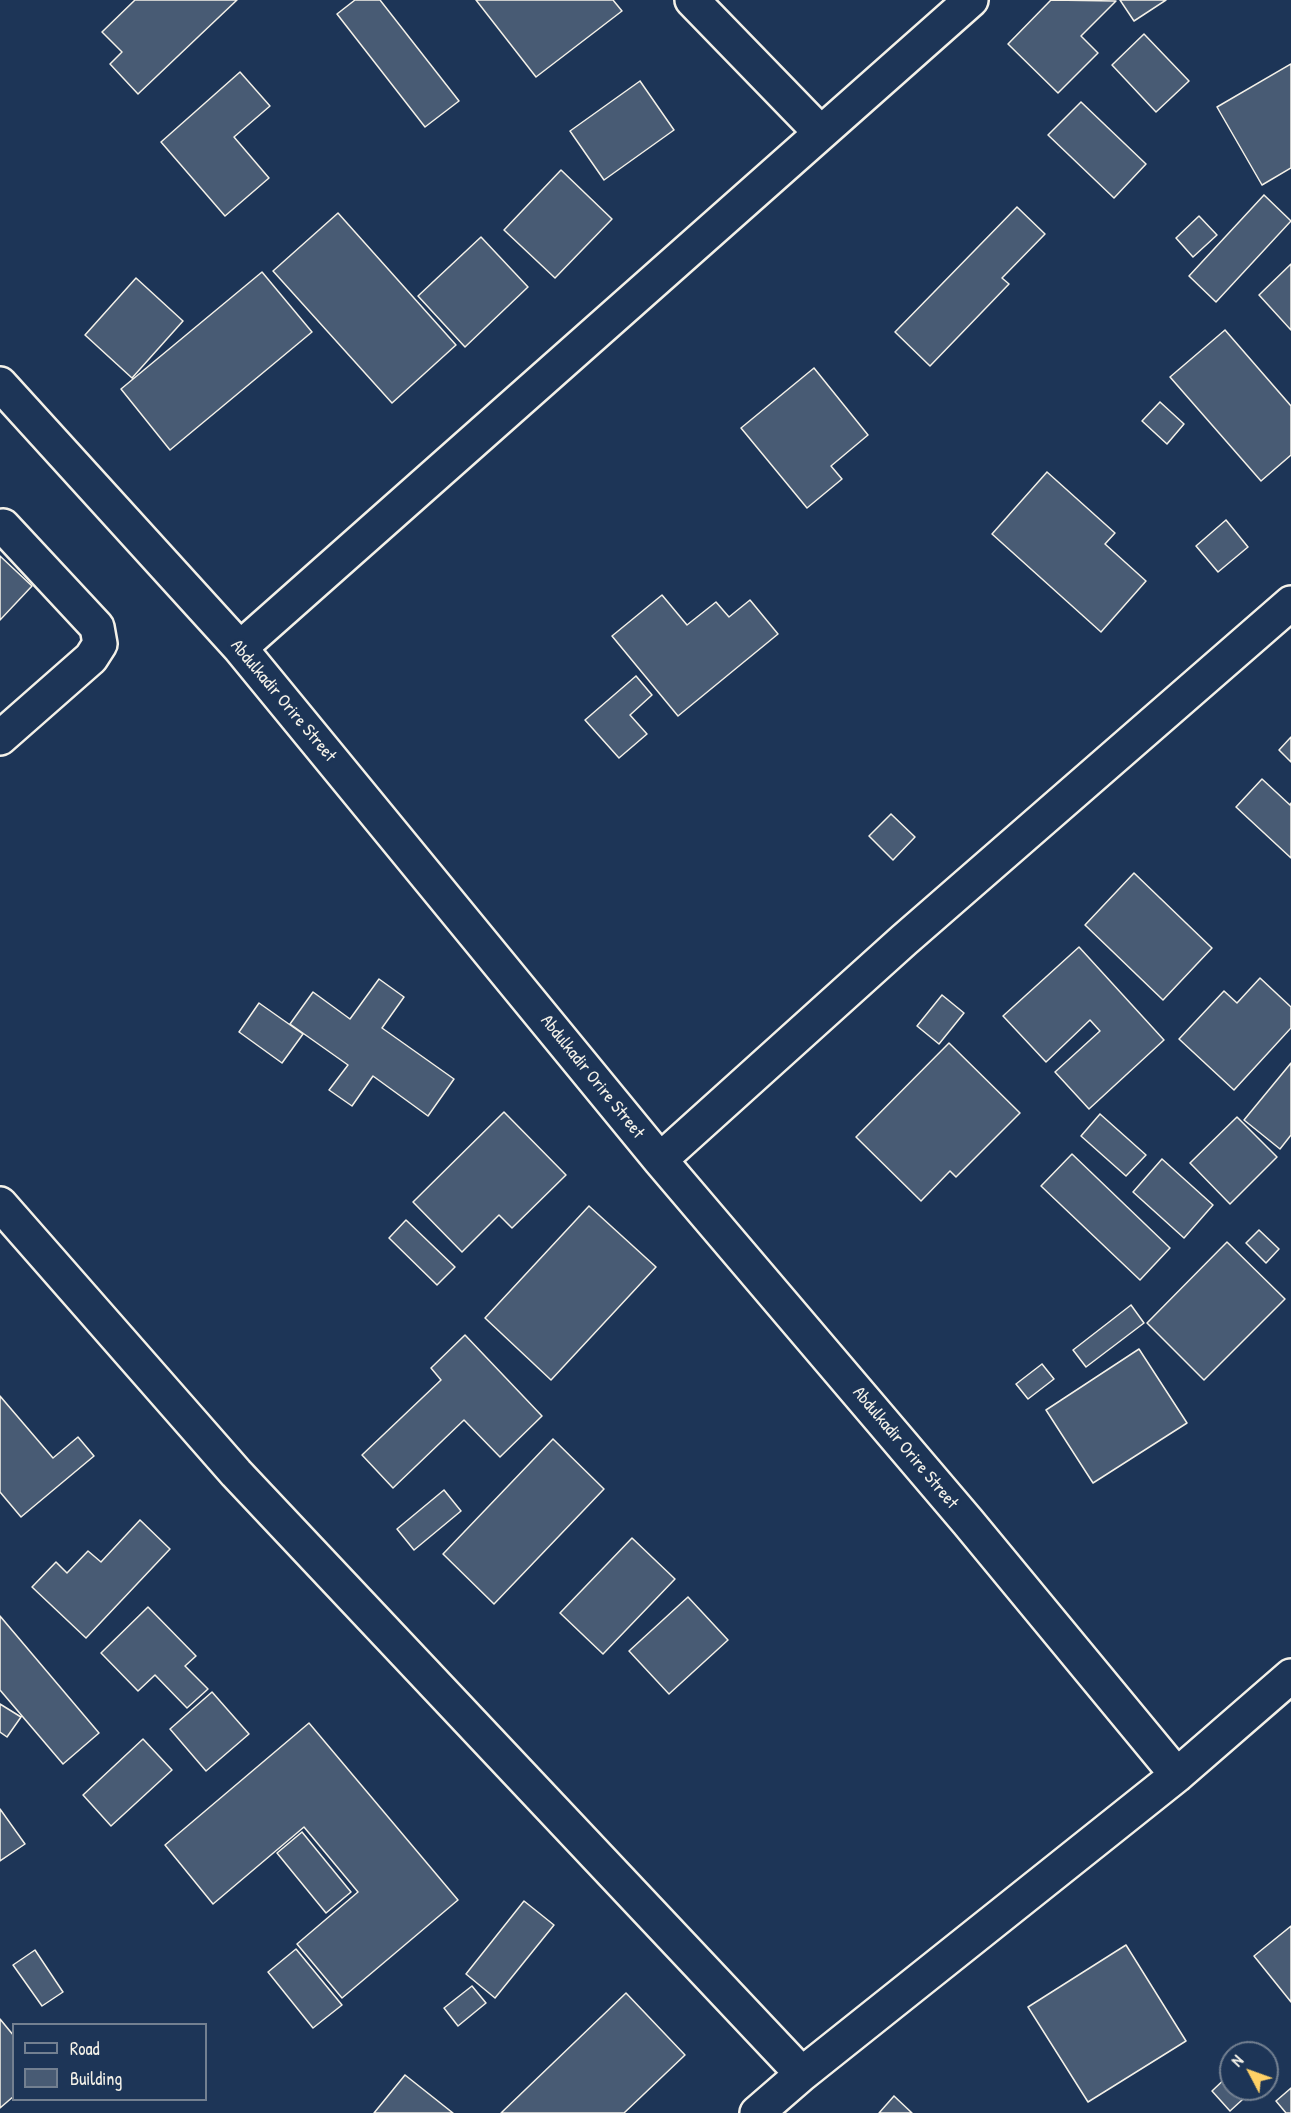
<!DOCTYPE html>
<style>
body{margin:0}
#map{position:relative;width:1291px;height:2113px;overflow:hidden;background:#1d3557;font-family:"Patrick Hand",sans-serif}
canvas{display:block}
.legend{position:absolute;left:12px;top:2023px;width:195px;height:78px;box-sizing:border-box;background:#1d3557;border:2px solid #738091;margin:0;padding:8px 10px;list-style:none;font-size:18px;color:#f4f1e8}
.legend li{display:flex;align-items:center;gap:12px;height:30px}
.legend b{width:30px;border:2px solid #738091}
.north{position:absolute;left:1219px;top:2041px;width:60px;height:60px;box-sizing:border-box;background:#1d3557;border:2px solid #738091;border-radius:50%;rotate:311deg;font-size:16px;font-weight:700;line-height:24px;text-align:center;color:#f4f1e8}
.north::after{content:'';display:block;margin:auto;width:21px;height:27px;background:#ffd166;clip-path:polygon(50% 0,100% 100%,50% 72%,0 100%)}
</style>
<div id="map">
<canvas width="1291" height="2113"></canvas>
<ul class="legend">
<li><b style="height:8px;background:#1d3557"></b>Road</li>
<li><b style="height:16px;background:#485b74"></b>Building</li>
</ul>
<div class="north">N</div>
</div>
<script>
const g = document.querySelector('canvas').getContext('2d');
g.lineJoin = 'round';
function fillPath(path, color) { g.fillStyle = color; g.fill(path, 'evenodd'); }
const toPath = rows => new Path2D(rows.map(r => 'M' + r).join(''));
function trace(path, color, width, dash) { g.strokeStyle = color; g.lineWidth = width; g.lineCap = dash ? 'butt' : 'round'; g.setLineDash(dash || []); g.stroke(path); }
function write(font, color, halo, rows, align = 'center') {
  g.font = font + ' "Patrick Hand",sans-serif'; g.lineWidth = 6; g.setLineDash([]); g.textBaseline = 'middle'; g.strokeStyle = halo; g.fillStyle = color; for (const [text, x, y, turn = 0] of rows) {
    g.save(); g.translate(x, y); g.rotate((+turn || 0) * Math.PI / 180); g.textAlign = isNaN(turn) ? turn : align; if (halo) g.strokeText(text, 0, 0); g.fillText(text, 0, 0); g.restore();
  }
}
const building = toPath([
 [135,0,237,0,138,94,110,64,122,52,102,32,135,0],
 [355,0,380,0,459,101,425,127,337,14,355,0],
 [476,0,613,0,622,11,536,77,476,0],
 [1051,0,1116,1,1081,36,1098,53,1058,93,1008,44,1051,0],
 [1120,0,1166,0,1134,21,1120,0],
 [1144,34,1189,81,1156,112,1112,65,1144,34],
 [1291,64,1291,168,1262,185,1217,107,1291,64],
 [240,72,270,106,234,137,269,178,225,216,161,142,240,72],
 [640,81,674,130,604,180,570,131,640,81],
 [1081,102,1146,164,1114,198,1048,135,1081,102],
 [561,170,612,219,555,278,504,230,561,170],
 [1264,195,1291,221,1216,302,1189,276,1264,195],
 [1017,207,1045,234,1002,278,1009,284,930,366,895,332,1017,207],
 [338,213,456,345,392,403,273,271,338,213],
 [1199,216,1217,235,1193,257,1176,238,1199,216],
 [481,237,528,287,465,347,418,296,481,237],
 [1291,264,1291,330,1259,295,1291,264],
 [262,272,312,332,170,450,121,389,262,272],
 [136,278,183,321,132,378,85,335,136,278],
 [1225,330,1291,406,1291,455,1261,481,1170,377,1225,330],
 [814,368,868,435,831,466,842,479,807,508,741,428,814,368],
 [1160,402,1184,424,1167,444,1142,421,1160,402],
 [1047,472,1115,533,1105,544,1146,581,1101,632,992,534,1047,472],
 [1226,520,1248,547,1218,572,1196,546,1226,520],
 [0,556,32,586,0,620,0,556],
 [662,595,687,625,716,602,729,617,750,600,778,634,678,716,612,636,662,595],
 [636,676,652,695,630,715,647,734,619,758,585,720,636,676],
 [1291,737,1291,762,1279,750,1291,737],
 [1262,779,1290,805,1291,803,1291,858,1236,807,1262,779],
 [891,814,915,837,893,860,869,836,891,814],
 [1134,873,1212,948,1163,1000,1085,925,1134,873],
 [1079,947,1164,1040,1089,1109,1055,1072,1100,1031,1090,1020,1046,1062,1003,1016,1079,947],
 [1260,978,1291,1007,1291,1028,1234,1090,1179,1039,1224,991,1237,1003,1260,978],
 [379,979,404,997,382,1028,454,1079,428,1116,373,1076,352,1106,329,1090,348,1065,290,1024,313,992,350,1019,379,979],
 [942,995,964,1013,939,1044,917,1026,942,995],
 [259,1003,303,1034,282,1063,239,1032,259,1003],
 [949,1043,1020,1113,956,1177,950,1171,921,1201,856,1137,949,1043],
 [1291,1063,1291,1135,1280,1149,1244,1120,1291,1063],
 [504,1112,566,1175,512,1228,499,1215,462,1252,413,1202,504,1112],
 [1100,1114,1146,1155,1126,1176,1081,1136,1100,1114],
 [1237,1117,1277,1157,1230,1204,1190,1163,1237,1117],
 [1072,1154,1170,1248,1140,1280,1041,1186,1072,1154],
 [1162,1159,1213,1205,1184,1238,1133,1192,1162,1159],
 [589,1206,656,1267,551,1380,485,1318,589,1206],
 [406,1220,455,1267,437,1285,389,1238,406,1220],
 [1259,1230,1279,1249,1266,1263,1246,1243,1259,1230],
 [1227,1242,1285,1299,1204,1380,1147,1323,1227,1242],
 [1131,1305,1144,1323,1086,1367,1073,1350,1131,1305],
 [465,1335,542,1416,500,1457,464,1420,393,1488,362,1455,441,1380,431,1368,465,1335],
 [1139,1349,1187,1423,1093,1483,1046,1410,1139,1349],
 [1042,1364,1054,1379,1028,1399,1016,1384,1042,1364],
 [0,1396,53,1458,78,1437,94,1456,21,1517,0,1492,0,1396],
 [553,1439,604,1489,494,1604,443,1554,553,1439],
 [444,1490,461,1511,414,1550,397,1529,444,1490],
 [140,1520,170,1549,86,1638,32,1587,56,1562,67,1573,88,1551,101,1562,140,1520],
 [632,1538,675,1579,603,1654,560,1613,632,1538],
 [688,1597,728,1640,669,1694,629,1651,688,1597],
 [148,1607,196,1656,185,1666,208,1689,187,1708,155,1675,138,1691,101,1653,148,1607],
 [0,1616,99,1733,63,1764,0,1690,0,1616],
 [212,1692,249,1734,206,1771,170,1729,212,1692],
 [0,1704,21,1717,7,1737,0,1732,0,1704],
 [309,1723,458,1900,342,1998,297,1944,358,1892,304,1827,213,1904,165,1845,309,1723],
 [143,1739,172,1770,111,1826,83,1795,143,1739],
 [0,1809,25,1844,0,1861,0,1809],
 [302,1832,351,1892,326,1913,277,1853,302,1832],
 [524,1901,554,1925,495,1998,466,1974,524,1901],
 [1291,1926,1291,2002,1254,1956,1291,1926],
 [1126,1945,1186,2041,1088,2102,1028,2007,1126,1945],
 [296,1949,342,2005,313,2028,268,1972,296,1949],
 [35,1950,63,1992,42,2006,13,1965,35,1950],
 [472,1986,486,2003,458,2026,444,2008,472,1986],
 [626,1993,685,2055,624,2113,501,2113,626,1993],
 [0,2019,14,2036,14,2096,0,2108,0,2019],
 [1231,2073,1231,2089,1254,2089,1230,2111,1212,2091,1231,2073],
 [405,2075,453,2113,374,2113,405,2075],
 [1291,2088,1291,2113,1286,2113,1276,2101,1291,2088],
 [894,2096,912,2113,879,2113,894,2096]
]);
fillPath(building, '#485b74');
trace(building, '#f4f1e8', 1.5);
const minor = toPath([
 [692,0,820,132],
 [0,384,240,648,660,1160,968,1522,1177,1775],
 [240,648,971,0],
 [0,738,91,658,100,644,97,627,3,526],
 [660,1160,904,940,1291,603],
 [0,1204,236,1473,802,2074],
 [757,2113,802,2074,1177,1775,1291,1676]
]);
trace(minor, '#f4f1e8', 38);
trace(minor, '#1d3557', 33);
write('18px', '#f4f1e8', '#1d3557', [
 ["Abdulkadir Orire Street",283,701,50],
 ["Abdulkadir Orire Street",592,1077,51],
 ["Abdulkadir Orire Street",905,1448,50]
]);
</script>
